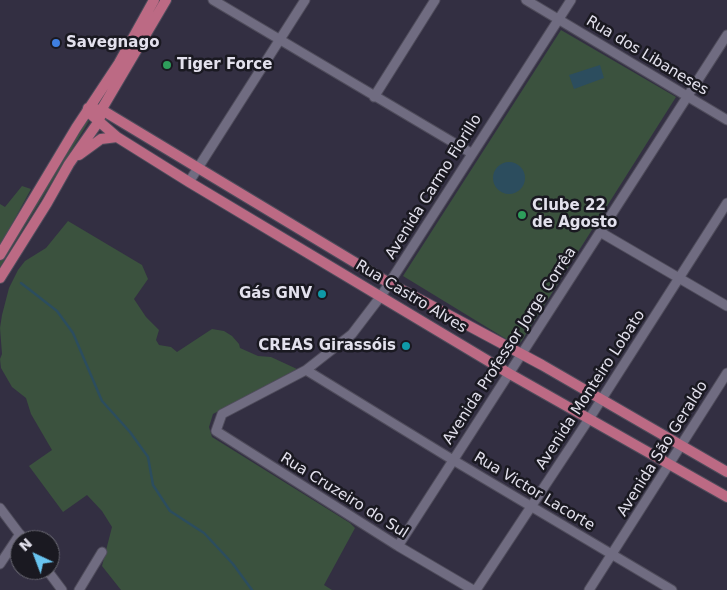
<!DOCTYPE html>
<meta charset="utf-8">
<style>
body{margin:0}
#map{position:relative;width:727px;height:590px;overflow:hidden;background:#332f42;font-family:"DejaVu Sans",sans-serif}
canvas{display:block}
.north{position:absolute;left:10px;top:530px;width:50px;height:50px;box-sizing:border-box;background:#1a1921;border:1px solid #6a6973;border-radius:50%;rotate:317deg;font-size:14px;font-weight:700;line-height:20px;text-align:center;color:#e3e1ed}
.north::after{content:'';display:block;margin:auto;width:18px;height:22px;background:#68c4f0;clip-path:polygon(50% 0,100% 100%,50% 72%,0 100%)}
</style>
<div id="map">
<canvas width="727" height="590"></canvas>
<div class="north">N</div>
</div>
<script>
const g = document.querySelector('canvas').getContext('2d');
g.lineJoin = 'round';
function fillPath(path, color) { g.fillStyle = color; g.fill(path, 'evenodd'); }
const toPath = rows => new Path2D(rows.map(r => 'M' + r).join(''));
function trace(path, color, width, dash) { g.strokeStyle = color; g.lineWidth = width; g.lineCap = dash ? 'butt' : 'round'; g.setLineDash(dash || []); g.stroke(path); }
function write(font, color, halo, rows, align = 'center') {
  g.font = font + ' "DejaVu Sans",sans-serif'; g.lineWidth = 5; g.setLineDash([]); g.textBaseline = 'middle'; g.strokeStyle = halo; g.fillStyle = color; for (const [text, x, y, turn = 0] of rows) {
    g.save(); g.translate(x, y); g.rotate((+turn || 0) * Math.PI / 180); g.textAlign = isNaN(turn) ? turn : align; if (halo) g.strokeText(text, 0, 0); g.fillText(text, 0, 0); g.restore();
  }
}
fillPath(toPath([
 [561,30,676,97,521,342,516,345,403,276],
 [86,119,89,121,0,267,0,261],
 [22,186,31,189,0,246,0,204,5,207],
 [68,221,142,265,148,279,134,299,146,317,159,330,156,340,159,345,171,347,177,352,212,329,224,331,232,336,239,344,240,348,258,356,271,357,297,369,213,414,209,427,212,437,350,523,355,528,324,585,332,590,121,590,102,566,112,527,102,511,87,495,63,512,29,466,52,450,31,414,26,398,12,387,1,368,0,359,2,354,0,328,2,315,9,288,18,270,25,261,46,248]
]), '#3b523e');
fillPath(toPath([
 [600,65,604,78,574,89,569,75],
 '493 178a16 16 0 1 1 32 0a16 16 0 1 1-32 0Z'
]), '#2c4d5e');
trace(toPath([
 [21,283,57,311,73,333,102,401,130,432,148,457,153,485,170,511,204,533,233,564,252,590]
]), '#2c4d5e', 2.5);
const minor = toPath([
 [213,0,471,153],
 [526,0,727,120],
 [374,97,435,0],
 [189,182,305,0],
 [600,232,727,306],
 [306,370,453,460,672,590],
 [0,508,24,540],
 [398,546,727,35],
 [0,564,20,534],
 [47,570,62,590],
 [79,590,102,552],
 [473,590,398,546,216,431,222,414,306,370,352,334,381,296,571,0],
 [476,590,589,419,727,203],
 [589,590,727,373]
]);
const major = toPath([
 [88,108,102,110,389,283,542,365,727,472],
 [87,111,117,137,189,182,510,374,727,497],
 [79,155,101,139,117,137],
 [0,255,76,128,119,63,154,0],
 [0,278,47,203,69,164,99,121,103,107,166,0]
]);
trace(minor, '#4f4c5b', 11);
trace(major, '#4f4c5b', 12);
trace(minor, '#706c81', 9);
trace(major, '#bc6a84', 10);
for (const [x, y, r, color] of [
 [56,43,5,"#3f7fe0"],
 [167,65,5,"#2e9e5b"],
 [522,215,5,"#2e9e5b"],
 [322,294,5,"#0f9aa8"],
 [406,346,5,"#0f9aa8"]
]) { const dot = new Path2D(); dot.arc(x, y, r, 0, 2 * Math.PI); g.fillStyle = color; g.fill(dot); trace(dot, '#1a1921', 2); }
write('bold 15px', '#e3e1ed', '#1a1921', [
 ["Savegnago",66,43],
 ["Tiger Force",177,65],
 ["Clube 22",532,206],
 ["de Agosto",532,223],
 ["Gás GNV",312,294,"right"],
 ["CREAS Girassóis",396,346,"right"]
], 'left');
write('15px', '#e3e1ed', '#1a1921', [
 ["Rua dos Libaneses",647,56,31],
 ["Avenida Carmo Fiorillo",434,187,-58],
 ["Rua Castro Alves",411,297,31],
 ["Avenida Professor Jorge Corrêa",510,346,-57],
 ["Avenida Monteiro Lobato",591,390,-57],
 ["Avenida São Geraldo",663,449,-58],
 ["Rua Victor Lacorte",534,492,31],
 ["Rua Cruzeiro do Sul",344,496,32]
]);
</script>
